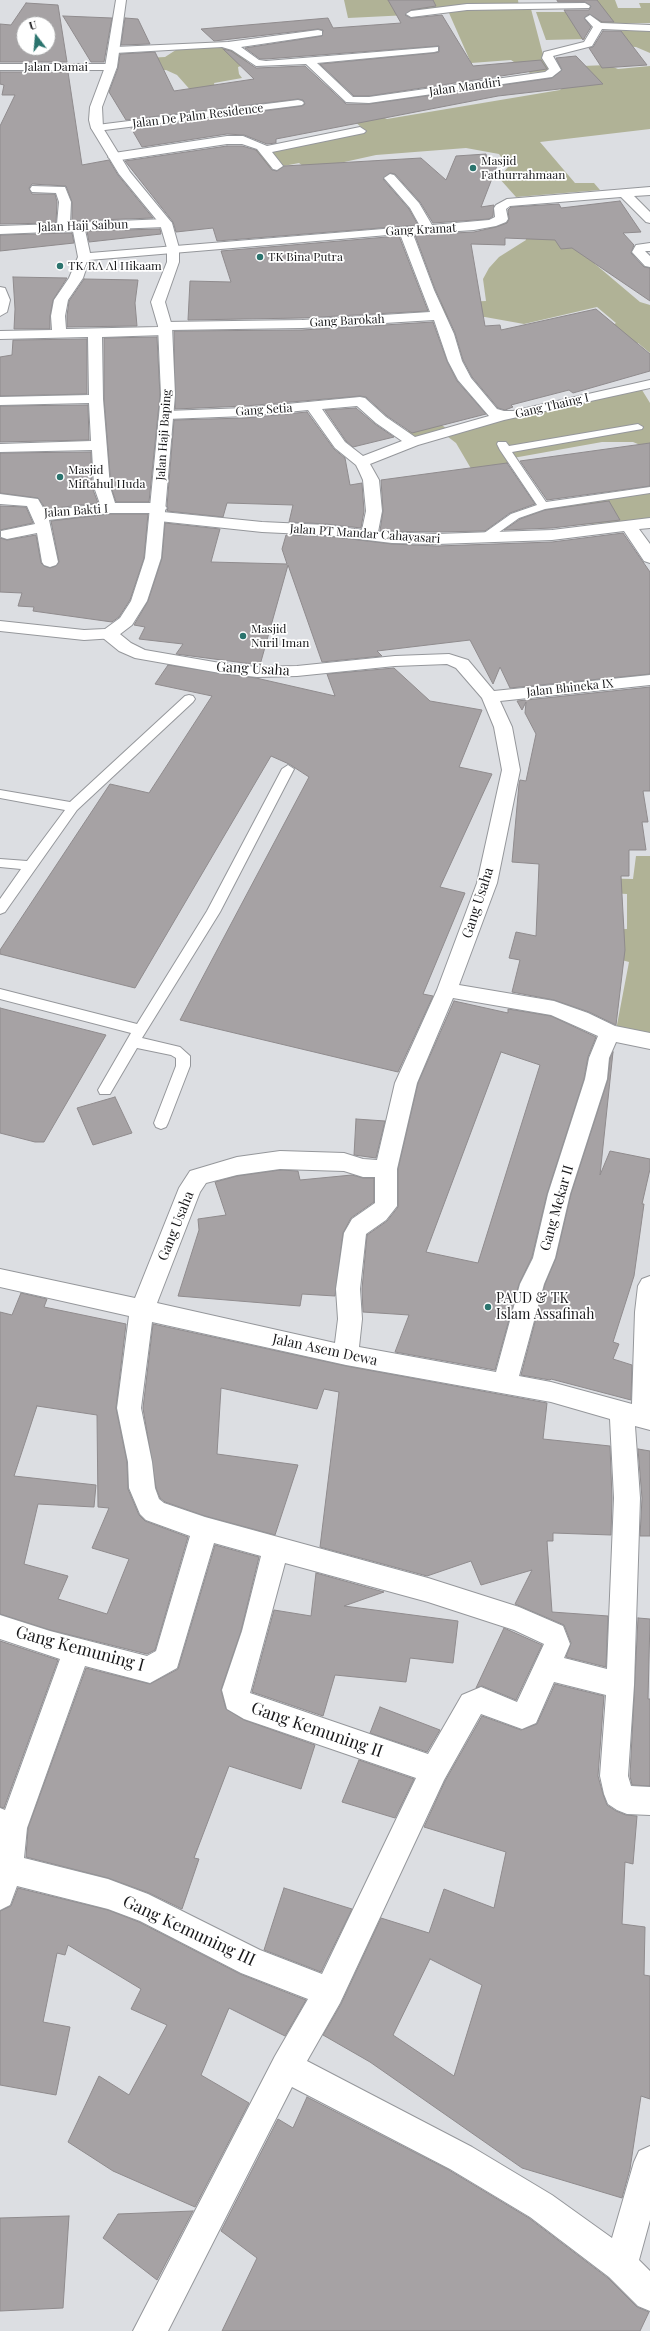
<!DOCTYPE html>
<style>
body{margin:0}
#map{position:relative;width:650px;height:2331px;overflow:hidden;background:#dcdee2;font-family:"Playfair Display",serif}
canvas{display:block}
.north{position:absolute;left:16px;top:16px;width:40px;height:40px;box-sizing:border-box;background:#fff;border:1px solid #a3a3a4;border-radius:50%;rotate:344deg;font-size:11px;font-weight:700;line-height:16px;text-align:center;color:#19191b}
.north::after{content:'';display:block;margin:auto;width:14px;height:18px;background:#2b746e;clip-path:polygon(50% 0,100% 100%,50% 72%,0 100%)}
</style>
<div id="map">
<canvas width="650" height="2331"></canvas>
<div class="north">U</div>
</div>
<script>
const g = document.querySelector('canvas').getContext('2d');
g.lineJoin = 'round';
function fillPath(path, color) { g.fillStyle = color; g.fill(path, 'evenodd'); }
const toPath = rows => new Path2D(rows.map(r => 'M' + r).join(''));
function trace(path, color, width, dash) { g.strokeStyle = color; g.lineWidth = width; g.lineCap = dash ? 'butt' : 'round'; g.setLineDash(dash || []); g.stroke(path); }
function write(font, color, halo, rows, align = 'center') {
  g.font = font + ' "Playfair Display",serif'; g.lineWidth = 3.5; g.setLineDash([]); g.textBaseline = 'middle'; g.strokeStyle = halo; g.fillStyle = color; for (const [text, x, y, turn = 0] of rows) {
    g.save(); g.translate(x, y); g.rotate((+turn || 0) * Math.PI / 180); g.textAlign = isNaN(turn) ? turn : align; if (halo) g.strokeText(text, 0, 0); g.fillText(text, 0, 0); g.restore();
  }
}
fillPath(toPath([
 [344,0,518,0,519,8,531,9,542,51,550,71,530,73,511,60,471,63,449,13,348,18],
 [596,0,615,0,618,8,641,8,639,3,650,3,650,23,594,24,589,7,598,7],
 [536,12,575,12,585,39,546,40],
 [650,29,650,53,636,47,617,46,611,31],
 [227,44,249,63,238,67,239,74,242,78,214,83,216,90,193,93,177,75,166,70,127,72,127,59,165,57,179,48],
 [608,65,618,69,650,66,650,129,540,142,575,183,594,183,600,190,516,197,499,178,508,167,499,154,466,148,376,155,308,170,299,163,263,170,251,151,362,128,350,117,370,111,387,119,560,90,582,66],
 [511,220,591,252,595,264,640,302,650,305,650,353,638,343,633,343,613,325,616,323,597,307,524,324,485,317,440,318,437,303,486,301,483,279,489,268,499,257,526,240,525,235,504,229,483,228,483,223],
 [635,386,642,390,650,403,650,449,633,442,602,442,513,458,483,489,456,443,443,433,414,439,404,432,437,422,449,430],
 [650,493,650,524,645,520,549,527,544,507],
 [636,856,650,856,650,1036,616,1030,629,962,585,950,588,930,627,929,627,894,592,892,592,878,633,879]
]), '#b0b296');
const building = toPath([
 [388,0,433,0,436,6,411,10,405,15,411,18,442,15,473,66,541,60,547,69,369,96,354,96,320,64,434,53,439,52,439,46,266,59,260,59,245,48,322,36,323,30,318,29,214,41,201,29,328,18,333,28,401,23,388,0],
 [557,0,597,0,614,22,602,22,589,14,584,18,591,27,583,40,564,10,589,10,591,6,585,2,558,2,557,0],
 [26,3,58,5,67,62,0,62,0,24,11,25,26,3],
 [24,24,48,24,48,48,24,48,24,24],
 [63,16,112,18,104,62,91,62,63,16],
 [125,18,138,19,150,44,121,45,125,18],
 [603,31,621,31,647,65,602,68,589,48,593,47,603,31],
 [223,49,231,51,256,68,305,66,346,104,369,104,552,78,562,70,556,58,576,56,603,84,498,96,276,139,276,143,267,144,244,135,227,134,142,147,131,128,302,106,305,104,303,100,298,99,126,120,109,92,118,68,120,54,155,52,174,91,254,79,223,49],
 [0,72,68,72,82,165,109,160,118,175,153,218,72,221,72,202,66,186,32,184,29,188,32,194,55,194,57,202,56,223,0,224,0,126,15,95,2,95,4,85,0,84,0,72],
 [227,146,242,146,256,150,272,170,277,171,284,166,421,158,446,180,456,156,486,154,487,160,498,163,481,207,494,205,493,216,489,219,433,223,420,202,395,174,390,173,383,179,409,209,418,225,217,241,213,228,176,232,173,222,125,161,227,146],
 [620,201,641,232,623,233,634,245,631,253,644,267,650,268,650,301,572,248,561,249,555,240,505,238,505,245,471,244,485,326,500,325,501,330,596,309,650,354,650,371,573,393,569,390,511,405,513,407,505,410,498,408,472,377,463,360,455,333,435,289,415,235,474,232,496,227,507,223,509,219,508,210,511,207,559,204,561,208,620,201],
 [160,229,161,234,89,242,87,231,160,229],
 [72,233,74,243,0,251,0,235,72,233],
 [399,236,428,311,302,318,188,320,190,281,231,282,221,251,399,236],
 [13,277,67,278,53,300,50,316,50,329,14,329,15,309,13,277],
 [84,279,138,280,135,303,137,326,67,327,67,316,69,301,84,279],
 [433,322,447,361,457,381,486,414,412,433,387,416,366,397,360,396,245,406,175,409,174,331,302,330,433,322],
 [157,337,160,395,149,502,116,502,111,487,104,399,104,338,157,337],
 [87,339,87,394,0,396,0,357,12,355,13,340,87,339],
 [88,405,89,440,0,442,0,406,88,405],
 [356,408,375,424,394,437,353,447,346,441,325,410,356,408],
 [307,412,334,449,345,458,350,485,362,483,364,511,361,528,326,524,289,522,293,505,227,503,223,517,167,511,168,508,167,506,174,420,245,418,307,412],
 [650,443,650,486,547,500,520,461,650,443],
 [91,452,92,487,98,503,46,509,38,498,0,493,0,453,91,452],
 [507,463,535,504,510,513,485,531,437,532,380,531,383,511,381,480,507,463],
 [609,501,620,520,552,528,504,530,520,519,545,510,609,501],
 [0,506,26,507,33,523,0,530,0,506],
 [109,514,148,514,144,558,130,600,119,617,112,622,33,611,34,607,18,606,22,593,0,592,0,538,7,540,36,535,41,563,44,566,50,568,56,566,59,562,51,521,109,514],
 [165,523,220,529,211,562,287,564,282,549,286,535,326,536,392,544,437,546,552,542,623,533,650,572,650,674,510,688,500,667,493,684,470,640,377,651,382,656,322,662,288,565,260,665,176,654,183,644,139,639,145,627,134,625,148,601,162,558,165,523],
 [168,665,256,678,335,696,327,674,394,668,430,701,482,710,459,767,492,774,440,887,465,893,423,994,433,996,398,1072,180,1020,309,777,289,764,271,756,135,988,0,954,0,950,110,784,149,793,212,696,155,684,168,665],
 [650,687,650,791,643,791,648,822,642,822,646,850,629,850,629,876,621,876,625,950,616,1025,589,1012,554,1000,512,992,520,960,509,958,516,932,536,936,539,864,512,862,519,784,520,780,526,781,536,734,525,713,526,702,522,710,517,701,650,687],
 [454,1001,508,1013,508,1009,551,1016,596,1037,588,1057,584,1079,547,1194,532,1257,519,1284,495,1370,395,1352,409,1315,363,1312,362,1289,367,1235,387,1221,398,1207,398,1169,418,1083,454,1001],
 [501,1052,540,1065,478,1263,426,1252,501,1052],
 [0,1008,106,1035,44,1142,35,1142,0,1133,0,1008],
 [613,1052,600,1175,610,1151,650,1159,650,1169,642,1204,644,1204,634,1276,613,1342,619,1344,613,1359,632,1365,631,1400,551,1379,550,1380,521,1375,545,1284,556,1258,571,1194,608,1079,610,1058,613,1052],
 [115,1097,132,1133,93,1145,77,1108,115,1097],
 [356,1119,385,1121,376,1158,354,1155,356,1119],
 [280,1170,298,1171,300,1180,352,1175,363,1178,374,1178,374,1202,351,1218,343,1233,335,1296,302,1294,300,1306,178,1296,199,1230,198,1219,226,1215,215,1182,237,1176,280,1170],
 [21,1293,47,1299,44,1307,126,1324,116,1408,127,1462,128,1489,139,1515,145,1521,188,1537,155,1650,147,1654,50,1630,0,1614,0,1312,12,1315,21,1293],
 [37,1406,97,1415,98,1507,109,1508,92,1548,129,1559,107,1614,58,1599,68,1576,24,1564,38,1504,94,1507,96,1485,14,1476,37,1406],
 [153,1324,346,1366,547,1403,543,1439,610,1446,612,1498,611,1535,553,1533,553,1541,547,1541,552,1612,608,1616,606,1667,566,1657,571,1643,564,1625,515,1604,532,1570,481,1585,471,1561,427,1576,320,1547,339,1392,324,1389,317,1409,221,1388,217,1454,298,1465,275,1535,205,1516,165,1502,160,1498,156,1488,143,1408,153,1324],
 [638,1449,650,1451,650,1536,640,1536,642,1498,638,1449],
 [215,1545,259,1557,241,1631,221,1690,226,1709,244,1720,315,1745,301,1789,229,1766,194,1858,199,1859,182,1909,149,1893,108,1878,26,1857,28,1828,86,1668,150,1684,178,1669,215,1545],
 [316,1573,384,1592,344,1606,458,1621,453,1663,410,1658,406,1682,335,1675,323,1716,252,1692,274,1610,311,1616,316,1573],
 [638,1618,650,1619,648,1699,650,1699,650,1786,632,1785,630,1776,638,1618],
 [504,1628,542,1645,516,1700,482,1686,476,1688,504,1628],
 [0,1641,58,1660,4,1808,0,1807,0,1641],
 [555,1684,604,1696,598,1776,603,1794,607,1805,616,1811,626,1815,637,1816,633,1864,625,1862,622,1924,645,1927,644,1975,650,1976,650,2099,641,2096,630,2169,622,2198,522,2168,370,2062,323,2035,341,2004,381,1918,429,1933,444,1889,494,1908,506,1852,424,1827,445,1781,482,1716,521,1730,537,1724,555,1684],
 [430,1959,482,1985,454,2076,393,2035,430,1959],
 [380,1707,440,1730,427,1752,370,1733,380,1707],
 [359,1760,414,1779,395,1818,342,1802,359,1760],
 [18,1888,108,1910,139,1922,240,1974,306,2000,285,2036,229,2008,201,2075,249,2103,195,2207,113,2171,68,2142,99,2076,129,2095,167,2025,131,2009,141,1989,68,1945,65,1955,57,1953,43,2022,70,2027,56,2095,0,2085,0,1911,11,1906,18,1888],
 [284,1888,352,1909,321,1972,264,1950,284,1888],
 [307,2097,449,2170,529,2218,608,2278,637,2307,649,2312,640,2331,222,2331,257,2258,221,2231,278,2119,293,2128,307,2097],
 [193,2211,157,2280,103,2238,118,2214,193,2211],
 [69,2216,63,2308,0,2311,0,2218,69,2216]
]);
fillPath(building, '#a6a2a4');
trace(building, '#8f8b8d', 1);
const service = toPath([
 [638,424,643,427,642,429,512,452,546,502,650,487,650,493,545,509,519,518,488,540,480,540,480,536,511,514,537,505,500,450,497,444,498,442,506,442,509,446,638,424],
 [189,695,193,696,195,699,193,702,77,810,5,912,0,914,0,899,21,869,0,867,0,859,27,861,65,810,0,798,0,790,70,802,185,696,189,695],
 [288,765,294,769,220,912,142,1038,180,1047,190,1056,190,1066,168,1123,166,1127,161,1129,156,1127,154,1123,176,1066,176,1058,171,1055,137,1048,110,1094,100,1094,98,1090,131,1033,0,999,0,989,137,1024,207,911,282,769,288,765]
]);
const minor = toPath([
 [585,3,590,6,589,8,467,10,411,17,406,14,411,11,467,4,585,3],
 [590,15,601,23,650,25,650,31,602,29,592,46,553,56,561,70,552,77,369,103,346,102,306,64,256,66,232,50,222,47,115,53,110,50,115,47,228,42,318,30,322,31,322,35,241,47,259,60,266,61,438,47,438,51,434,52,317,63,353,97,369,97,545,72,549,69,542,58,544,52,584,42,593,27,585,18,590,15],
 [0,64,111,64,117,67,111,70,0,70,0,64],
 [298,100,302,101,304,103,302,105,97,131,91,128,97,125,298,100],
 [360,127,366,131,364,133,272,152,283,166,277,170,273,169,257,149,242,144,227,144,114,161,108,157,114,153,227,136,243,136,267,146,360,127],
 [390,174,394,175,419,203,432,225,489,220,495,217,494,208,496,205,507,199,650,187,650,195,634,196,650,212,650,223,646,222,621,197,510,206,506,209,508,219,506,222,496,226,474,230,413,234,434,290,454,334,462,361,471,378,497,409,504,411,513,411,650,380,650,388,504,420,418,445,370,464,379,480,382,511,378,532,437,534,552,530,650,518,650,528,639,529,650,544,650,563,644,561,624,531,552,540,437,544,392,543,326,535,262,532,159,521,154,519,151,516,154,513,109,513,49,520,58,562,56,565,50,567,44,565,42,562,37,533,7,539,1,537,1,531,35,524,27,506,0,504,0,494,38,499,45,511,100,504,94,487,92,450,0,452,0,444,91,441,89,403,0,405,0,397,89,395,88,337,0,339,0,331,52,330,51,316,54,300,69,278,78,257,73,231,0,234,0,226,57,224,59,202,56,193,32,192,30,189,32,186,65,187,71,202,70,223,166,219,172,223,166,227,85,230,90,253,420,226,410,208,384,178,390,174],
 [400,234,430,312,302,320,165,322,160,323,159,327,66,329,65,316,68,300,83,278,89,260,400,234],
 [434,320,448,361,458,380,489,416,415,437,386,417,365,398,360,397,245,408,167,411,160,415,167,419,245,416,308,410,335,448,356,465,359,471,363,480,366,511,362,530,326,525,262,522,163,512,167,508,164,505,159,503,115,503,110,487,103,399,102,337,164,335,169,334,170,330,302,328,434,320],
 [357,406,376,423,402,441,363,456,345,442,322,409,357,406],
 [650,243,650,251,645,251,650,256,650,267,645,266,632,252,636,245,650,243],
 [0,287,5,288,10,300,7,312,0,316,0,287],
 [109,629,115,630,131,643,145,650,220,663,257,667,297,666,395,656,449,654,468,660,494,691,650,675,650,685,500,701,512,727,520,770,497,883,459,985,554,1001,588,1013,615,1026,650,1033,650,1049,616,1042,609,1058,607,1079,570,1194,555,1258,544,1284,519,1376,551,1382,632,1404,635,1312,638,1286,642,1279,650,1276,650,1430,635,1426,640,1498,634,1685,628,1776,631,1786,650,1787,650,1815,627,1814,617,1810,608,1804,604,1794,600,1776,606,1695,554,1682,536,1723,522,1729,481,1714,444,1780,340,2003,307,2061,472,2147,552,2195,612,2238,634,2162,639,2151,650,2146,650,2220,639,2260,650,2271,650,2311,638,2306,609,2277,530,2217,450,2169,292,2087,168,2331,133,2331,275,2056,308,1999,241,1973,140,1921,108,1909,17,1886,10,1905,0,1910,0,1808,5,1810,60,1659,0,1639,0,1615,50,1631,147,1656,156,1651,190,1536,146,1520,140,1514,129,1488,128,1462,117,1408,129,1316,0,1287,0,1269,135,1298,179,1188,190,1171,237,1157,280,1151,344,1153,363,1159,377,1160,395,1083,437,990,477,883,502,770,494,727,482,698,456,668,447,664,395,666,297,676,257,677,220,673,135,658,119,651,103,638,101,634,103,630,109,629],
 [453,998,551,1015,598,1036,589,1058,585,1079,548,1194,533,1258,520,1284,496,1372,359,1347,362,1319,360,1289,366,1234,386,1220,397,1206,397,1169,417,1083,453,998],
 [280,1169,344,1171,363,1177,375,1177,375,1203,352,1219,344,1233,336,1289,338,1319,335,1343,157,1303,200,1192,206,1183,237,1175,280,1169],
 [152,1322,346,1365,551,1402,610,1419,614,1498,607,1669,564,1658,570,1644,563,1626,519,1607,428,1578,205,1517,164,1503,159,1499,155,1488,152,1462,141,1408,152,1322],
 [214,1543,261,1556,242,1631,222,1690,227,1709,244,1719,416,1778,322,1974,260,1950,148,1894,108,1879,24,1858,27,1828,85,1666,150,1683,177,1668,214,1543],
 [285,1563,428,1602,514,1630,544,1644,517,1702,481,1687,462,1695,428,1754,250,1693,285,1563]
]);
const tertiary = toPath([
 [116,0,126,0,117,67,102,107,103,128,130,172,172,223,179,248,179,262,165,302,172,326,175,395,161,558,147,601,132,625,115,638,84,640,0,631,0,621,84,630,105,629,120,618,131,601,145,558,161,395,158,326,151,302,167,262,167,248,160,224,119,174,91,128,89,120,90,107,105,67,116,0]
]);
trace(service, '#95979b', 2);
trace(minor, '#95979b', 2);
trace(tertiary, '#95979b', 2);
fillPath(service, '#fff');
fillPath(minor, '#fff');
fillPath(tertiary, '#fff');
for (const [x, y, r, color] of [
 [473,168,4,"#2b746e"],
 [260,257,4,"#2b746e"],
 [60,266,4,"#2b746e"],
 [60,477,4,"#2b746e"],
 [243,636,4,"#2b746e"],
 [488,1307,4,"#2b746e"]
]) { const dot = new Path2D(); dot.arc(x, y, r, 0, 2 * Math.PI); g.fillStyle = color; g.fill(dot); trace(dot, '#fff', 1.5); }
write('12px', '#19191b', '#fff', [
 ["Jalan Damai",56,67],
 ["Jalan Mandiri",465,87,-8],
 ["Jalan De Palm Residence",198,116,-7],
 ["Jalan Haji Saibun",83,226,-2],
 ["Gang Kramat",421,230,-3],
 ["Gang Barokah",347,321,-3],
 ["Gang Thaing I",552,406,-13],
 ["Gang Setia",264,410,-4],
 ["Jalan Haji Baping",164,435,-86],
 ["Jalan Bakti I",76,511,-4],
 ["Jalan PT Mandar Cahayasari",365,534,4],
 ["Jalan Bhineka IX",570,688,-6]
]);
write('12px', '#19191b', '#fff', [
 ["Masjid",481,161],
 ["Fathurrahmaan",481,175],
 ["TK Bina Putra",268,257],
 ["TK/RA Al Hikaam",68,266],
 ["Masjid",68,470],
 ["Miftahul Huda",68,484],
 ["Masjid",251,629],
 ["Nuril Iman",251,643]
], 'left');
write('14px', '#19191b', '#fff', [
 ["Gang Usaha",253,669,3],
 ["Gang Usaha",478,903,-72],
 ["Gang Mekar II",557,1208,-74],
 ["Gang Usaha",176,1226,-68],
 ["Jalan Asem Dewa",325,1350,12]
]);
write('14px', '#19191b', '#fff', [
 ["PAUD & TK",496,1299],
 ["Islam Assafinah",496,1315]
], 'left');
write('17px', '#19191b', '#fff', [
 ["Gang Kemuning I",80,1649,15],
 ["Gang Kemuning II",317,1730,19],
 ["Gang Kemuning III",189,1931,25]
]);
</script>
